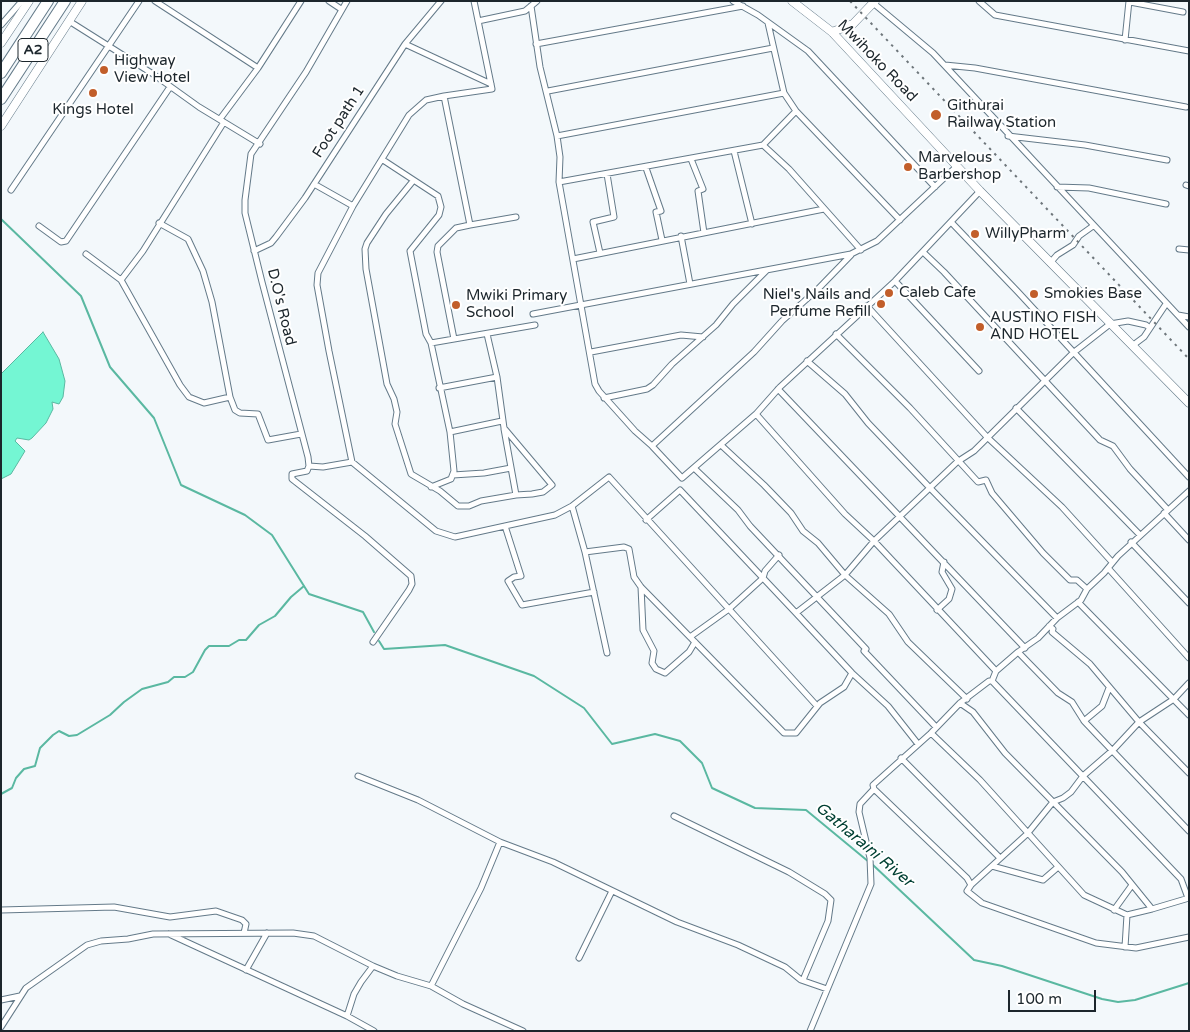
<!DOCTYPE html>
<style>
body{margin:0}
#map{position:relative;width:1190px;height:1032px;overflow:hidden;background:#f3f8fb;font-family:"Varela Round",sans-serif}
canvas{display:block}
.frame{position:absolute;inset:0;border:2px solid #1c262c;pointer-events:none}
.scale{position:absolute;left:1008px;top:990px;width:88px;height:22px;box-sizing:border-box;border:2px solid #1c262c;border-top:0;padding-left:6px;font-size:15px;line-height:18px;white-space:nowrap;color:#1c262c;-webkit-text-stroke:4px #fff;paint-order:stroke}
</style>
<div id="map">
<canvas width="1190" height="1032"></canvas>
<div class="frame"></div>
<div class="scale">100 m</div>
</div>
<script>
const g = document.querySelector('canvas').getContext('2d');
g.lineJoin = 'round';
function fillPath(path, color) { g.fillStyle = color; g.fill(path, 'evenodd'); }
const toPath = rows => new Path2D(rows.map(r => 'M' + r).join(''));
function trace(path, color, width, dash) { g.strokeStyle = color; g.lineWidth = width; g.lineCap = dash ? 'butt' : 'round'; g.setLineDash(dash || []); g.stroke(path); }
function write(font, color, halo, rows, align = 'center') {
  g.font = font + ' "Varela Round",sans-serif'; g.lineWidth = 4; g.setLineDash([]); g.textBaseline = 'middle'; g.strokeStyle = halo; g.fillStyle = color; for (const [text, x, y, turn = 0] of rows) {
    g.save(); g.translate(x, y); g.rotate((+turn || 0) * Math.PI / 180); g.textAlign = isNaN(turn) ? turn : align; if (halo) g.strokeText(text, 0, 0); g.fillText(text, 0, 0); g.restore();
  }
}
const water = toPath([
 [43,332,59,359,65,381,63,397,59,404,52,402,53,409,46,423,32,438,29,440,17,438,15,441,25,451,11,474,1,479,1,374,43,332]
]);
fillPath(water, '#74f6d3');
trace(water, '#5ab8a1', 1);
trace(toPath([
 [1,219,81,296,110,367,154,418,181,485,245,515,272,535,309,594,363,612,374,632],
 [379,641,384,649,445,645,534,676,584,708,612,744,655,734,680,741,702,763,712,788,755,808,806,810,869,862],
 [1,794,12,788,16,778,24,769,35,766,40,748,53,735,59,731,69,736,77,735,110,715,124,702,142,689,168,682,174,677,185,677,193,672,205,650,209,646,229,646,239,640,246,640,259,625,275,616,291,597,304,586],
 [873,865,974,960,1002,966,1102,999,1118,1002,1135,1000,1189,983]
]), '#5ab8a1', 2);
const street = toPath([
 [155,1,258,68],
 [329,1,341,9],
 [347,1,306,72,251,154,245,200,245,213,262,282,308,457,309,466,307,471,292,474,292,479,365,536,411,576,412,584,409,590,373,642],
 [733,1,758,15,808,51,935,187],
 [979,1,995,15,1189,51],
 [872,2,933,53,1189,327],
 [1130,2,1183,12],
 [531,6,540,67,557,136,560,157,559,182,595,384,599,391,635,431,652,446,682,478,756,414,780,387,895,281,980,191],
 [69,21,153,74,199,107,260,144],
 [478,21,525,11,537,1],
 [768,23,784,93,796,111,900,220],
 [1,25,22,1],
 [1125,40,1129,1],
 [405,44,491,84],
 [536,44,743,6],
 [945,65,975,68,1186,107],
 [548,91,773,48],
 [444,96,492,89,474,1],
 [220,119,258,68,301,1],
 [557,136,784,93],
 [1008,136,1085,145,1167,160],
 [763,145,796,111],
 [734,151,752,224],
 [691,159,703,189,698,191,704,233],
 [383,160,438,196,441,207,439,215,410,251,426,334,431,343,450,432,454,471,451,479,431,487],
 [646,168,661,211,656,212,662,240],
 [413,181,386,214,367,243,365,249,366,269,387,384,394,399,397,412,395,424,411,474,440,491,458,506,469,506,481,501,516,495,532,494,543,492,552,485,504,428,497,377,487,334],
 [559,182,763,145,789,169,861,250],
 [314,184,353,206],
 [1186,185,1189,186],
 [1057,187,1089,188,1166,204],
 [11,190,139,1],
 [951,222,1018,292,1189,477],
 [159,223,188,239,203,271,212,302,230,397,235,410,240,413,258,414,268,440,301,434],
 [470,225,516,217],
 [39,226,61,242,66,241,170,87],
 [681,236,690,284],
 [1179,249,1189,250],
 [254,251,271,243,276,237,305,198,405,44,441,1],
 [923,252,944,272,1100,440,1113,446,1130,469,1168,510],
 [600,253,593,222,614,217,607,174],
 [86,254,121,280,180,385,189,397,204,403,230,397],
 [573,259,824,209],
 [1050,263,1057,255,1073,245,1079,236,1093,226],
 [121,280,143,251,224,122],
 [895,281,979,371],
 [867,306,987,437,1062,507,1112,562],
 [533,314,851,254,877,241,957,166],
 [1178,315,1189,317],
 [836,334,910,408,978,482,986,480,992,493,1043,553,1070,580,1077,580,1087,589],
 [431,343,535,325],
 [1132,346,1144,337,1166,304],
 [591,352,681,335,703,337],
 [807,361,845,394,868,423,930,488,1057,618],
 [439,388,497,377],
 [778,389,1025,648],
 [604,398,647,389,653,385,672,364,716,325,733,304,766,271],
 [1016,408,1140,535],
 [756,414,845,514,874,541,996,671],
 [504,429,516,495],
 [450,432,502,421],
 [721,445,764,485,791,513,803,531,818,543,845,575,889,614,908,642,967,699],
 [652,446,754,352,782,321,818,289,851,255],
 [352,462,329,351,317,285,318,273,353,206,409,115,426,100,444,96,470,225,456,228,438,246,437,252,454,339],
 [309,466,323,467,352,462,436,531,455,537,555,515,572,506,609,477,817,706],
 [694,468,738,510,750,526,866,649,864,651,936,727],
 [453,475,484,473,511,468],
 [1189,491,1118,556,1104,573,1087,589,1081,600,1057,618,1038,638,1018,652,996,671,992,681,989,681,960,703,931,733,873,785,874,789,967,878,971,885,967,891,982,903,1096,943,1136,948,1189,937],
 [572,506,585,552,624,547,629,549,634,577,641,587,784,733,796,733,820,703,844,687,852,673],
 [1164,513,1189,540],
 [646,520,680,490,796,613,845,575,874,541,957,462,974,451,1073,353,1110,324,1128,321,1146,325,1150,328],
 [505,526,521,576,514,577,508,581,522,605,594,592],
 [1131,542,1189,603],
 [585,552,607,653],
 [1108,568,1189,658],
 [641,587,643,630,654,651,652,663,656,669,665,673,689,652,695,642],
 [1078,602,1189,715],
 [937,610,949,599,952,589,942,572,944,562],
 [796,613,852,673,888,706,918,744],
 [1049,626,1053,629,1052,632,1090,664,1139,722,1189,773],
 [690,637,729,609,763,578,765,571,779,555],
 [1018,652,1058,693,1072,702,1084,721,1189,831],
 [992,681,1181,879,1188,898],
 [960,703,973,712,1005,753,1122,872,1152,909,1189,898],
 [1084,721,1102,706,1109,688],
 [931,733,980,780,1084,895,1127,915,1152,909],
 [901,758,1000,858],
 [358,776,418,800,500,842,481,888,431,986,397,976,373,966,361,982,354,994,347,1016,374,1031],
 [674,816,789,872,825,894,831,900,828,921,803,980],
 [500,842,553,862,677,922,738,945,785,967,801,980,827,989],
 [992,866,1043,880,1058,867],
 [971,885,1027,834,1053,802,1063,798,1071,792,1083,776,1113,750,1139,722,1174,699,1189,683],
 [1,910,114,907,170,917,216,911,242,920,246,924,244,933],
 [1114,910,1132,885],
 [169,934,347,1016],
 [1125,947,1127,915],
 [579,958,612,891],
 [246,970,267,933],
 [431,986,463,1004,523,1031],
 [1,1000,20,996],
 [1,1027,26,988,87,945,101,941,128,939,153,934,293,933,314,936,373,966],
 [810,1031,871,884,870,858,859,812,860,804,874,789]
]);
const secondary = toPath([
 [792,1,832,32,980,191,1189,403],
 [832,32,853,24,875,1],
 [1,43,29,1],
 [1,126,82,1]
]);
const highway = toPath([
 [1,73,48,1],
 [1,99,65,1]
]);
trace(street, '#647a89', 7);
trace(secondary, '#647a89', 9);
trace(highway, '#647a89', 12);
trace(street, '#fff', 5);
trace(secondary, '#fff', 8);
trace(highway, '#fff', 10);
trace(toPath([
 [850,1,1189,359]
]), '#6e767b', 2, [2.5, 5]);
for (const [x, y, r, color] of [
 [104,70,5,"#c25e2a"],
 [93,93,5,"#c25e2a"],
 [936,115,6,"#c25e2a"],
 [908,167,5,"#c25e2a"],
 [975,234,5,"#c25e2a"],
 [889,293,5,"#c25e2a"],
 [1034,294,5,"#c25e2a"],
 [881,304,5,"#c25e2a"],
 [456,305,5,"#c25e2a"],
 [980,327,5,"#c25e2a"]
]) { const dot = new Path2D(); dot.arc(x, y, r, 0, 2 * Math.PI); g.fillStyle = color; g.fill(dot); trace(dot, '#fff', 2); }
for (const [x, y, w] of [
 [33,50,30]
]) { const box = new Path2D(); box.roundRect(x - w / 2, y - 11.5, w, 23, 4); g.fillStyle = '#fff'; g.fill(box); trace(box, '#1c262c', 1); }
write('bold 14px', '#1c262c', null, [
 ["A2",33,50]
]);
write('15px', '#1c262c', '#fff', [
 ["Highway",114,61],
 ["View Hotel",114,78],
 ["Githurai",947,106],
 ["Railway Station",947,123],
 ["Kings Hotel",93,110,"center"],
 ["Marvelous",918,158],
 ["Barbershop",918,175],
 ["WillyPharm",985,234],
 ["Caleb Cafe",899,293],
 ["Smokies Base",1044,294],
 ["Niel's Nails and",871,295,"right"],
 ["Perfume Refill",871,312,"right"],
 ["Mwiki Primary",466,296],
 ["School",466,313],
 ["AUSTINO FISH",990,318],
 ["AND HOTEL",990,335]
], 'left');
write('15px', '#1c262c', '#fff', [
 ["Mwihoko Road",877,61,46],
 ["Foot path 1",339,122,-57],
 ["D.O's Road",281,307,76]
]);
write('italic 16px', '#014033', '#fff', [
 ["Gatharaini River",864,845,40]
]);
</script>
